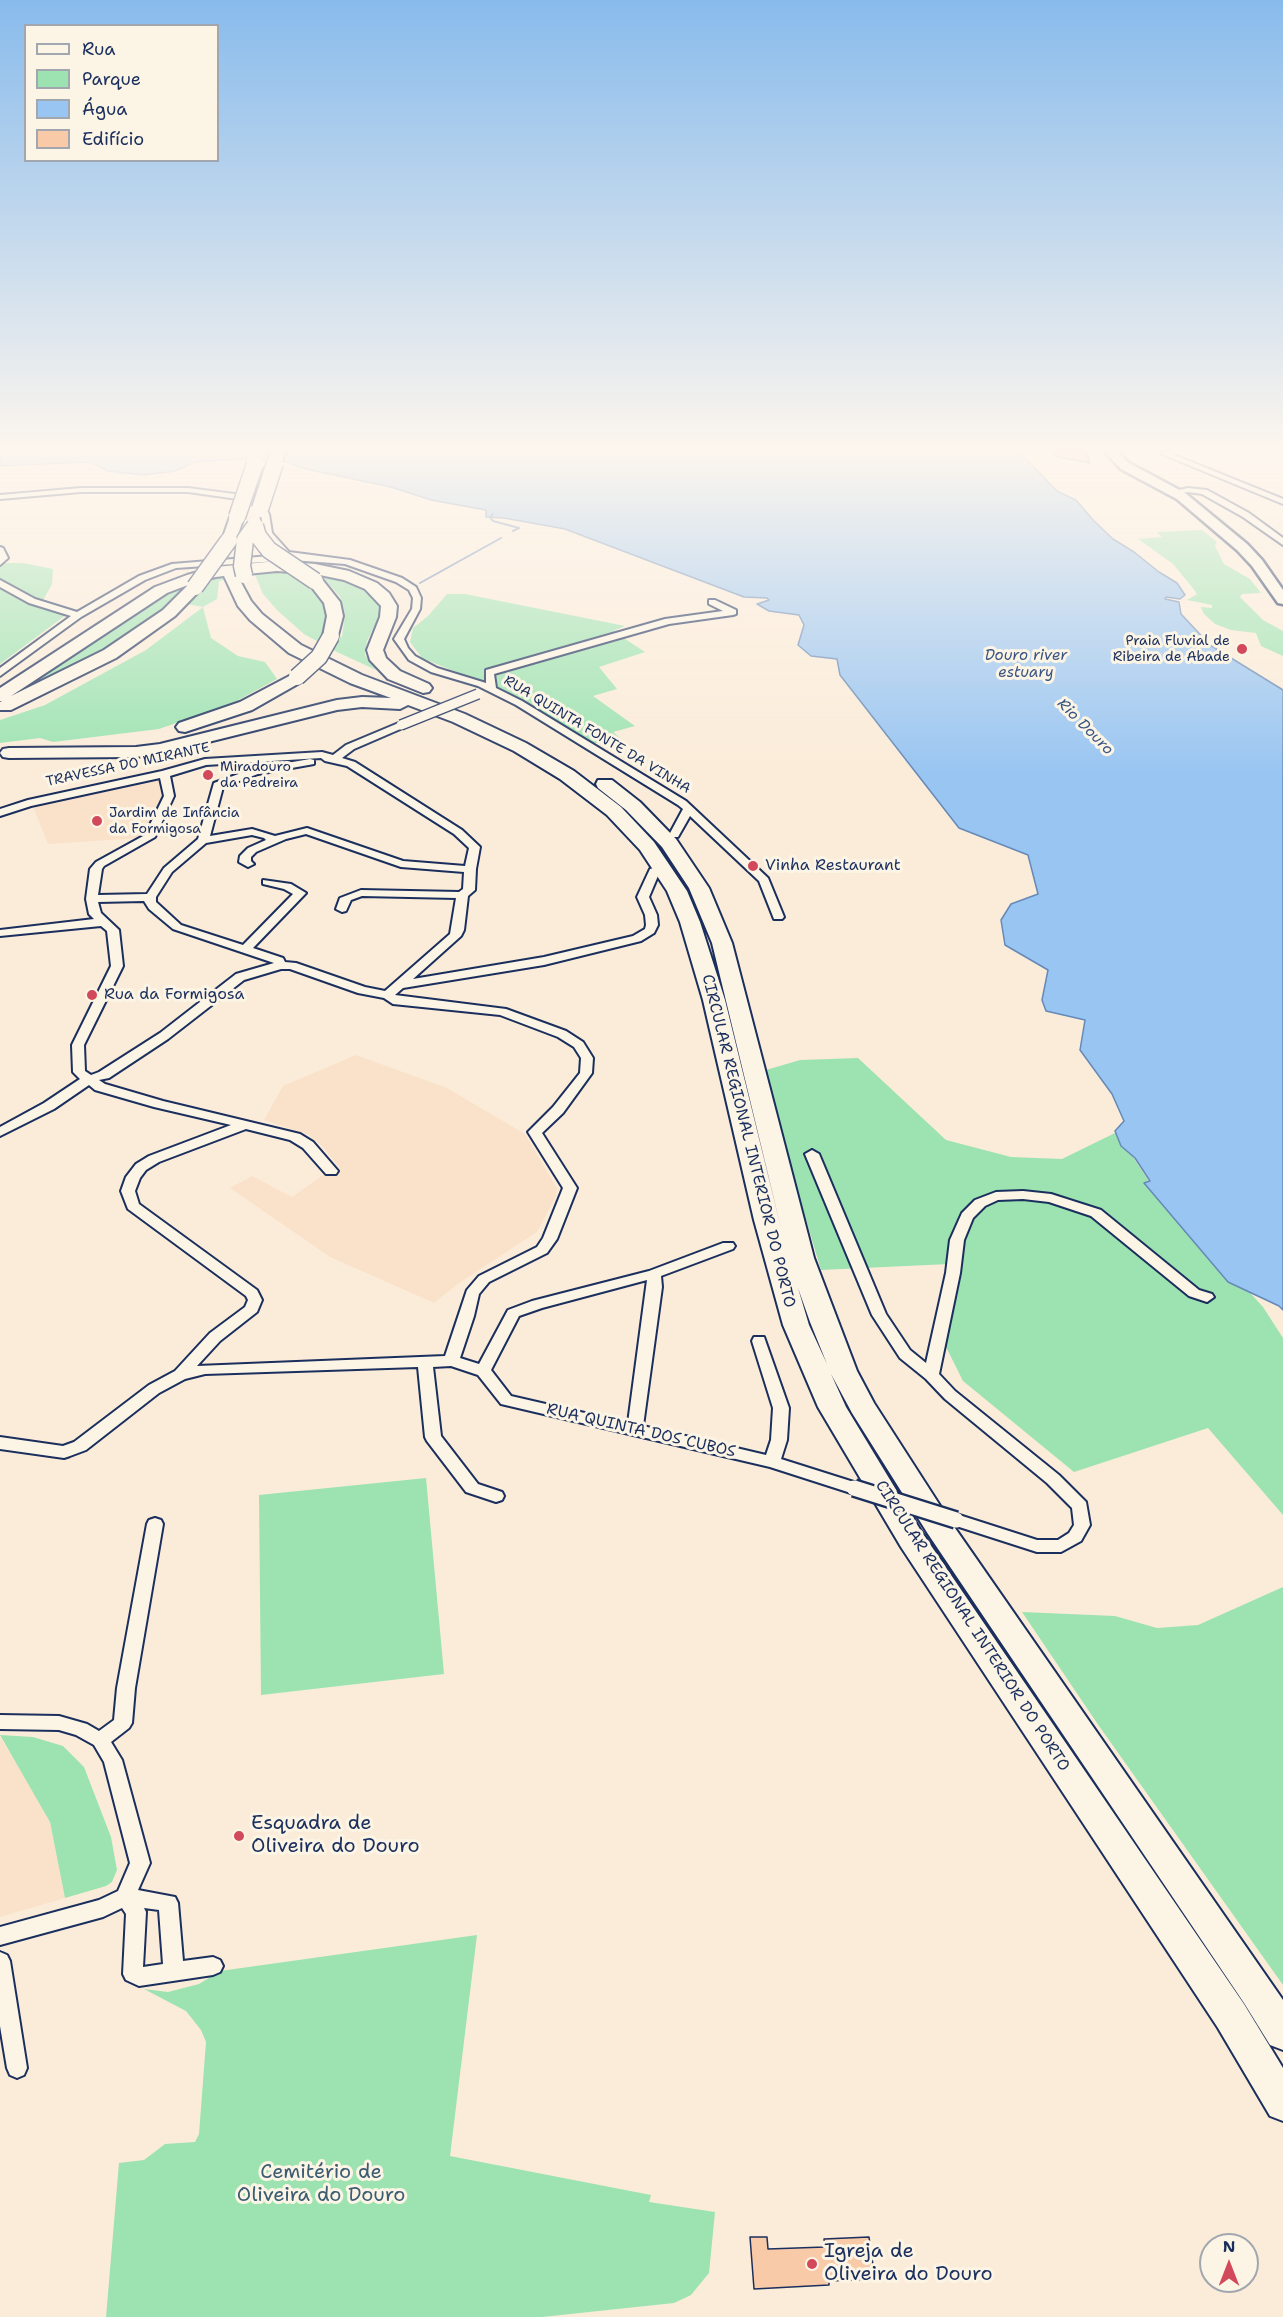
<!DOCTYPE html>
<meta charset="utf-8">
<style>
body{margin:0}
#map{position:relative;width:1283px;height:2317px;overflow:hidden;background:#fbecd9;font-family:"Shantell Sans",sans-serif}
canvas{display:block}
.legend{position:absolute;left:24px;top:24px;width:195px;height:138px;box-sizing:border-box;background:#fcf5e5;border:2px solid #a2a6af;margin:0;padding:8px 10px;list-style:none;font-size:18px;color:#1b2f5e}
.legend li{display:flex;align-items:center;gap:12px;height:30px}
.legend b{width:30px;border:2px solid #a2a6af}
.north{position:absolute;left:1199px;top:2233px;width:60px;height:60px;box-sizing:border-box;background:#fcf5e5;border:2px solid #a2a6af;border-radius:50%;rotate:0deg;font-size:16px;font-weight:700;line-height:24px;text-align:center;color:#1b2f5e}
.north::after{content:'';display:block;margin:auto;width:21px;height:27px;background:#d1495b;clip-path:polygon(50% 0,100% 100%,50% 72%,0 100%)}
</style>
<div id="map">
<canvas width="1283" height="2317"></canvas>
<ul class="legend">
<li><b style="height:8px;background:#fcf5e5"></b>Rua</li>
<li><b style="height:16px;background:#9ce3b1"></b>Parque</li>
<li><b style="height:16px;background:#98c5f2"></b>Água</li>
<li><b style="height:16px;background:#f8caa7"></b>Edifício</li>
</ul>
<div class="north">N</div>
</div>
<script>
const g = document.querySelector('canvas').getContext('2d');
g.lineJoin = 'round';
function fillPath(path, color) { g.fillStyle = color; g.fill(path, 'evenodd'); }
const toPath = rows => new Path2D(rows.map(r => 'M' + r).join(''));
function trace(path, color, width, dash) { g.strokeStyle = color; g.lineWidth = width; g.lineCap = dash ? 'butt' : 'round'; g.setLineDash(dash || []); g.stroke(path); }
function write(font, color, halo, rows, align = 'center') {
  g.font = font + ' "Shantell Sans",sans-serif'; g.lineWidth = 6; g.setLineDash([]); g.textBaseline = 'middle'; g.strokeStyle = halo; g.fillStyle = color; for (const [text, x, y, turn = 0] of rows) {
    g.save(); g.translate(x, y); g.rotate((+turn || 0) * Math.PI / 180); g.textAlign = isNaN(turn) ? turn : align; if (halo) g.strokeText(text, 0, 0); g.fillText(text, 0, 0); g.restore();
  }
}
fillPath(toPath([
 [157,777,165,794,148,836,142,838,48,844,32,804],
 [356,1055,447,1088,525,1134,557,1188,556,1196,537,1232,459,1283,434,1303,330,1257,230,1188,252,1176,292,1197,323,1175,341,1170,323,1147,309,1135,264,1120,283,1086],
 [0,1737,36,1795,50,1822,65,1898,0,1917]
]), '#fae2ca');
fillPath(toPath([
 [1202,530,1217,542,1215,546,1224,564,1250,579,1261,593,1242,594,1240,597,1263,620,1283,631,1283,656,1261,646,1256,633,1231,630,1215,624,1204,614,1201,607,1212,608,1212,605,1187,600,1197,594,1192,587,1173,564,1138,539,1162,537,1157,532],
 [0,563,23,563,53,569,52,584,40,606,66,615,0,664],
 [256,569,317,571,362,585,378,603,381,613,367,641,365,655,376,670,337,652,304,634,278,611,263,594,255,575,219,581,217,599,203,607,211,638,238,656,265,662,277,679,231,704,159,729,53,742,40,738,0,743,0,720,45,705,146,650,203,607,187,604,203,588,185,587,167,606,130,634,87,661,50,681,0,701,0,699,160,594,190,581],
 [325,580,340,597,345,614,342,637,325,630,328,621,327,609,321,595,309,583],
 [447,594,465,594,625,626,613,631,645,652,599,667,617,689,593,696,635,726,613,732,627,744,593,743,500,690,422,658,410,642,413,628,428,616],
 [858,1058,946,1140,1011,1157,1062,1159,1117,1132,1148,1180,1263,1307,1283,1338,1283,1515,1208,1428,1074,1472,963,1381,942,1339,949,1264,821,1270,788,1159,766,1070,800,1060],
 [426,1478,444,1674,261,1695,259,1495],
 [1283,1587,1283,1985,1099,1726,1022,1612,1115,1616,1157,1628,1198,1625],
 [0,1735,33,1737,63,1746,84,1767,111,1837,117,1870,112,1882,106,1886,65,1898,50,1822],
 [477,1935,450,2156,651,2195,649,2202,715,2212,709,2273,691,2295,674,2303,542,2317,106,2317,119,2163,144,2160,165,2144,195,2142,199,2134,206,2042,201,2030,186,2011,144,1989,168,1992,199,1984,220,1971]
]), '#9ce3b1');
const water = toPath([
 [0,452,1014,452,1023,456,1057,491,1076,500,1093,520,1113,539,1134,552,1159,572,1177,583,1185,595,1180,599,1166,597,1165,599,1179,602,1181,614,1210,645,1283,690,1283,1310,1279,1306,1228,1282,1144,1183,1150,1181,1135,1158,1121,1146,1115,1131,1124,1121,1112,1094,1080,1050,1085,1020,1046,1011,1042,1000,1048,970,1005,945,1001,920,1011,904,1038,894,1028,855,959,828,840,675,837,659,811,656,798,645,804,625,799,615,769,611,757,604,769,600,767,598,744,597,565,529,504,518,486,517,486,510,431,500,391,487,306,469,286,462,244,459,195,462,175,471,143,475,108,471,90,462,0,466,0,452]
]);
fillPath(water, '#98c5f2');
trace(water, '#6689b7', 1.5);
trace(toPath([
 [493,514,490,517,493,521,519,528,513,531],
 [420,583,501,538]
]), '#6689b7', 2);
const building = toPath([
 [1054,452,1086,452,1090,463,1054,456,1054,452],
 [750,2237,767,2237,768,2249,825,2247,824,2239,869,2237,875,2279,829,2281,829,2285,754,2289,750,2237]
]);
fillPath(building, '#f8caa7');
trace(building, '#1b2f5e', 1.5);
const minor = toPath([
 [1157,452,1167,452,1283,499,1283,504,1157,452],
 [81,488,188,488,258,497,269,514,272,533,289,552,350,560,402,578,416,587,421,598,420,609,404,639,408,648,415,656,437,668,486,683,486,670,665,619,723,611,709,604,709,600,715,600,736,610,736,614,733,615,669,624,494,674,496,688,522,701,686,801,768,878,784,917,782,919,774,919,759,881,690,816,678,837,670,837,669,835,683,809,678,805,516,705,478,686,431,672,409,660,394,639,412,609,413,598,409,590,396,582,345,564,292,560,176,568,145,580,81,617,0,676,0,668,71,616,29,603,0,587,0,580,35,599,77,612,139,576,172,564,282,555,264,533,261,514,252,501,188,492,81,492,0,499,0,495,81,488],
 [1188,488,1207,490,1249,513,1283,538,1283,545,1243,517,1202,494,1188,492,1174,494,1170,492,1188,488],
 [0,547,3,548,8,558,0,565,0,547],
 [401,722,405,723,405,727,354,749,342,758,355,762,462,830,480,847,476,869,475,890,468,896,464,930,461,936,413,979,544,957,633,936,645,929,646,925,645,915,637,897,650,869,654,868,660,871,649,897,657,915,658,925,654,933,641,941,544,965,403,988,395,995,506,1009,566,1031,583,1042,593,1058,592,1073,563,1113,542,1133,577,1188,557,1239,547,1253,489,1282,479,1294,474,1316,460,1358,479,1364,508,1310,532,1301,649,1271,723,1243,733,1243,735,1246,733,1249,661,1276,662,1287,643,1426,766,1455,771,1440,773,1408,752,1341,754,1337,764,1337,789,1408,787,1440,781,1459,860,1484,862,1488,860,1492,854,1494,770,1467,501,1404,478,1375,451,1366,433,1367,441,1436,478,1484,502,1492,504,1496,502,1500,496,1502,466,1492,427,1441,425,1437,418,1367,205,1374,185,1379,159,1393,86,1450,70,1456,64,1458,0,1449,0,1437,63,1446,74,1442,149,1385,175,1371,210,1333,245,1307,248,1300,246,1296,128,1209,121,1191,126,1177,136,1164,149,1156,231,1125,154,1107,95,1090,89,1085,54,1109,0,1136,0,1127,44,1103,80,1079,73,1072,72,1045,111,966,107,931,101,926,0,936,0,930,94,919,89,914,86,899,90,869,96,862,145,835,164,796,160,778,31,806,0,816,0,809,28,800,162,771,205,759,322,752,333,755,346,745,401,722],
 [321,758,325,761,347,766,454,834,469,848,465,866,403,861,307,828,275,836,252,829,210,836,223,787,258,774,314,764,314,760,310,759,252,769,214,783,198,839,164,868,147,894,98,895,102,869,104,866,155,837,174,796,170,776,206,765,321,758],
 [306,834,401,867,464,872,463,889,459,892,361,890,340,898,336,909,342,912,346,911,351,900,362,896,456,898,450,934,385,991,365,987,296,963,285,962,283,958,253,948,306,893,291,884,263,880,263,884,284,889,293,894,243,945,181,925,156,902,156,897,172,872,206,843,252,835,264,838,266,840,248,848,240,856,239,862,248,867,254,864,251,861,251,857,256,852,286,839,306,834],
 [144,901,149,909,173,929,274,963,236,974,160,1033,99,1072,91,1075,85,1071,84,1045,123,966,119,930,101,913,98,902,144,901],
 [281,969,290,969,358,993,384,998,393,1004,500,1015,558,1037,574,1047,581,1058,580,1073,553,1107,528,1132,563,1188,543,1238,537,1247,479,1276,467,1290,445,1356,197,1366,220,1341,257,1312,262,1300,257,1290,139,1204,135,1191,140,1178,146,1170,159,1162,246,1129,290,1140,303,1148,326,1174,336,1174,338,1171,313,1142,300,1134,163,1101,105,1084,99,1080,109,1078,168,1039,244,980,281,969],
 [647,1280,628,1423,511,1396,491,1370,519,1316,542,1308,647,1280],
 [812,1150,819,1154,886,1314,910,1350,926,1363,946,1273,950,1240,962,1213,975,1200,996,1192,1023,1191,1051,1194,1101,1210,1199,1290,1212,1294,1214,1297,1207,1302,1189,1296,1091,1216,1049,1202,1023,1199,998,1200,985,1206,973,1218,964,1240,960,1273,939,1374,955,1391,1059,1475,1086,1502,1090,1525,1081,1541,1061,1552,1037,1552,950,1524,948,1520,950,1516,956,1514,1037,1540,1058,1540,1069,1533,1074,1525,1072,1508,1047,1483,945,1399,926,1379,900,1358,872,1315,805,1154,812,1150],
 [155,1518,161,1520,163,1524,135,1688,132,1723,129,1728,111,1742,122,1760,150,1863,138,1890,175,1897,178,1903,183,1961,213,1957,220,1960,223,1966,220,1972,213,1975,139,1986,126,1980,123,1974,126,1914,122,1908,103,1917,0,1945,0,1927,99,1900,118,1891,130,1863,104,1762,94,1745,76,1735,59,1730,0,1729,0,1715,59,1716,87,1724,99,1731,114,1720,117,1688,147,1524,149,1520,155,1518],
 [144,1908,159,1910,163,1964,143,1967,146,1912,144,1908],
 [0,1952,7,1955,10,1961,27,2068,24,2075,17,2078,10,2075,7,2068,0,2026,0,1952]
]);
const primary = toPath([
 [1105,452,1118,452,1129,463,1185,493,1247,544,1262,560,1283,590,1283,604,1278,603,1252,566,1237,550,1177,499,1121,469,1105,452]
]);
const motorway = toPath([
 [271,452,285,452,280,466,275,467,268,463,271,452],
 [237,513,244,517,236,540,229,544,224,543,222,540,230,517,237,513],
 [277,561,315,564,349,571,377,583,389,593,397,606,396,617,383,650,386,658,400,671,429,684,432,688,429,692,423,693,388,679,370,660,367,650,380,617,381,606,365,589,344,580,315,574,277,571,237,575,251,601,262,614,301,645,362,675,465,714,526,743,574,771,621,807,654,842,687,891,700,922,725,1000,782,1232,712,943,689,888,662,847,626,810,598,788,596,784,598,780,612,780,640,802,676,839,709,888,732,943,814,1258,857,1371,874,1403,948,1518,1283,2000,1283,2050,1270,2045,1244,2003,928,1534,852,1413,831,1374,846,1407,921,1531,1244,2004,1283,2068,1283,2121,1270,2116,1218,2028,901,1547,818,1407,783,1325,754,1220,703,1000,680,922,667,891,640,850,607,815,560,779,514,751,453,722,408,705,400,709,362,707,337,710,160,754,136,757,9,758,3,757,0,753,3,749,9,748,136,747,160,744,337,700,362,697,391,698,350,683,289,653,250,620,238,606,224,576,216,577,195,582,203,587,175,616,116,658,11,710,0,710,0,702,2,701,0,701,0,688,155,587,187,575,216,567,277,561],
 [188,585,163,610,104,650,11,696,167,593,188,585],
 [798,1288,810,1322,827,1364,809,1325,798,1288],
 [315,576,321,578,340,602,343,616,337,639,325,639,323,636,327,616,324,603,307,581,315,576],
 [297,672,303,673,305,677,303,681,252,710,185,732,179,731,176,727,179,723,240,702,297,672]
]);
trace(minor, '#1b2f5e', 4);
trace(primary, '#1b2f5e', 5);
trace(motorway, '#1b2f5e', 4);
fillPath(minor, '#fcf5e5');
fillPath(primary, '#fcf5e5');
fillPath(motorway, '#fcf5e5');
const minorBridgeFar1 = toPath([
 [401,725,478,694]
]);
const minorBridge = toPath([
 [854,1488,956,1520]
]);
const motorwayBridge = toPath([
 [260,509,275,463],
 [237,517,255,464],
 [255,526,258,536,269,550,315,581],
 [244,575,242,566,245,540,255,526],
 [195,587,229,540],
 [297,677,319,657,331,636]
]);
trace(minorBridgeFar1, '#1b2f5e', 12, []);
trace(minorBridge, '#1b2f5e', 20, []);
trace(motorwayBridge, '#1b2f5e', 19, []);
trace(minorBridgeFar1, '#fcf5e5', 9);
trace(minorBridge, '#fcf5e5', 15);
trace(motorwayBridge, '#fcf5e5', 16);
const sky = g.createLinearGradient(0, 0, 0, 776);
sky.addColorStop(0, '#88bbec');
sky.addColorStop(0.58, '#fdf6ee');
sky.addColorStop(1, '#fdf6ee00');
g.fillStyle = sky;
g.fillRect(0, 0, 1283, 776);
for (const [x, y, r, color] of [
 [1242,649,6,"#d1495b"],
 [208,775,6,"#d1495b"],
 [97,821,6,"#d1495b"],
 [753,866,6,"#d1495b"],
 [92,995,6,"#d1495b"],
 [239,1836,6,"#d1495b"],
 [812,2264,6,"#d1495b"]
]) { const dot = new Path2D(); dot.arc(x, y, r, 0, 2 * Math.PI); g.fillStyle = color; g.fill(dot); trace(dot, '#fcf5e5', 2); }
write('14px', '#1b2f5e', '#fcf5e5', [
 ["Praia Fluvial de",1230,641,"right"],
 ["Ribeira de Abade",1230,657,"right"],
 ["Miradouro",220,767],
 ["da Pedreira",220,783],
 ["Jardim de Infância",109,813],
 ["da Formigosa",109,829]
], 'left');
write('14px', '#1b2f5e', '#fcf5e5', [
 ["RUA QUINTA FONTE DA VINHA",597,735,31],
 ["TRAVESSA DO MIRANTE",128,765,-12]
]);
write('italic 15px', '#3a5483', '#fcf5e5', [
 ["Douro river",1026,656],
 ["estuary",1026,673],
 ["Rio Douro",1085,727,45]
]);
write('16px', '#1b2f5e', '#fcf5e5', [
 ["Vinha Restaurant",765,866],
 ["Rua da Formigosa",104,995]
], 'left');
write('16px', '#1b2f5e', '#fcf5e5', [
 ["CIRCULAR REGIONAL INTERIOR DO PORTO",748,1141,76],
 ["RUA QUINTA DOS CUBOS",641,1431,13],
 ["CIRCULAR REGIONAL INTERIOR DO PORTO",972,1626,57]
]);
write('20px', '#1b2f5e', '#fcf5e5', [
 ["Esquadra de",251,1824],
 ["Oliveira do Douro",251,1847],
 ["Igreja de",824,2252],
 ["Oliveira do Douro",824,2275]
], 'left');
write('20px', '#3b5c73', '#fcf5e5', [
 ["Cemitério de",321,2173],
 ["Oliveira do Douro",321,2196]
]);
</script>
